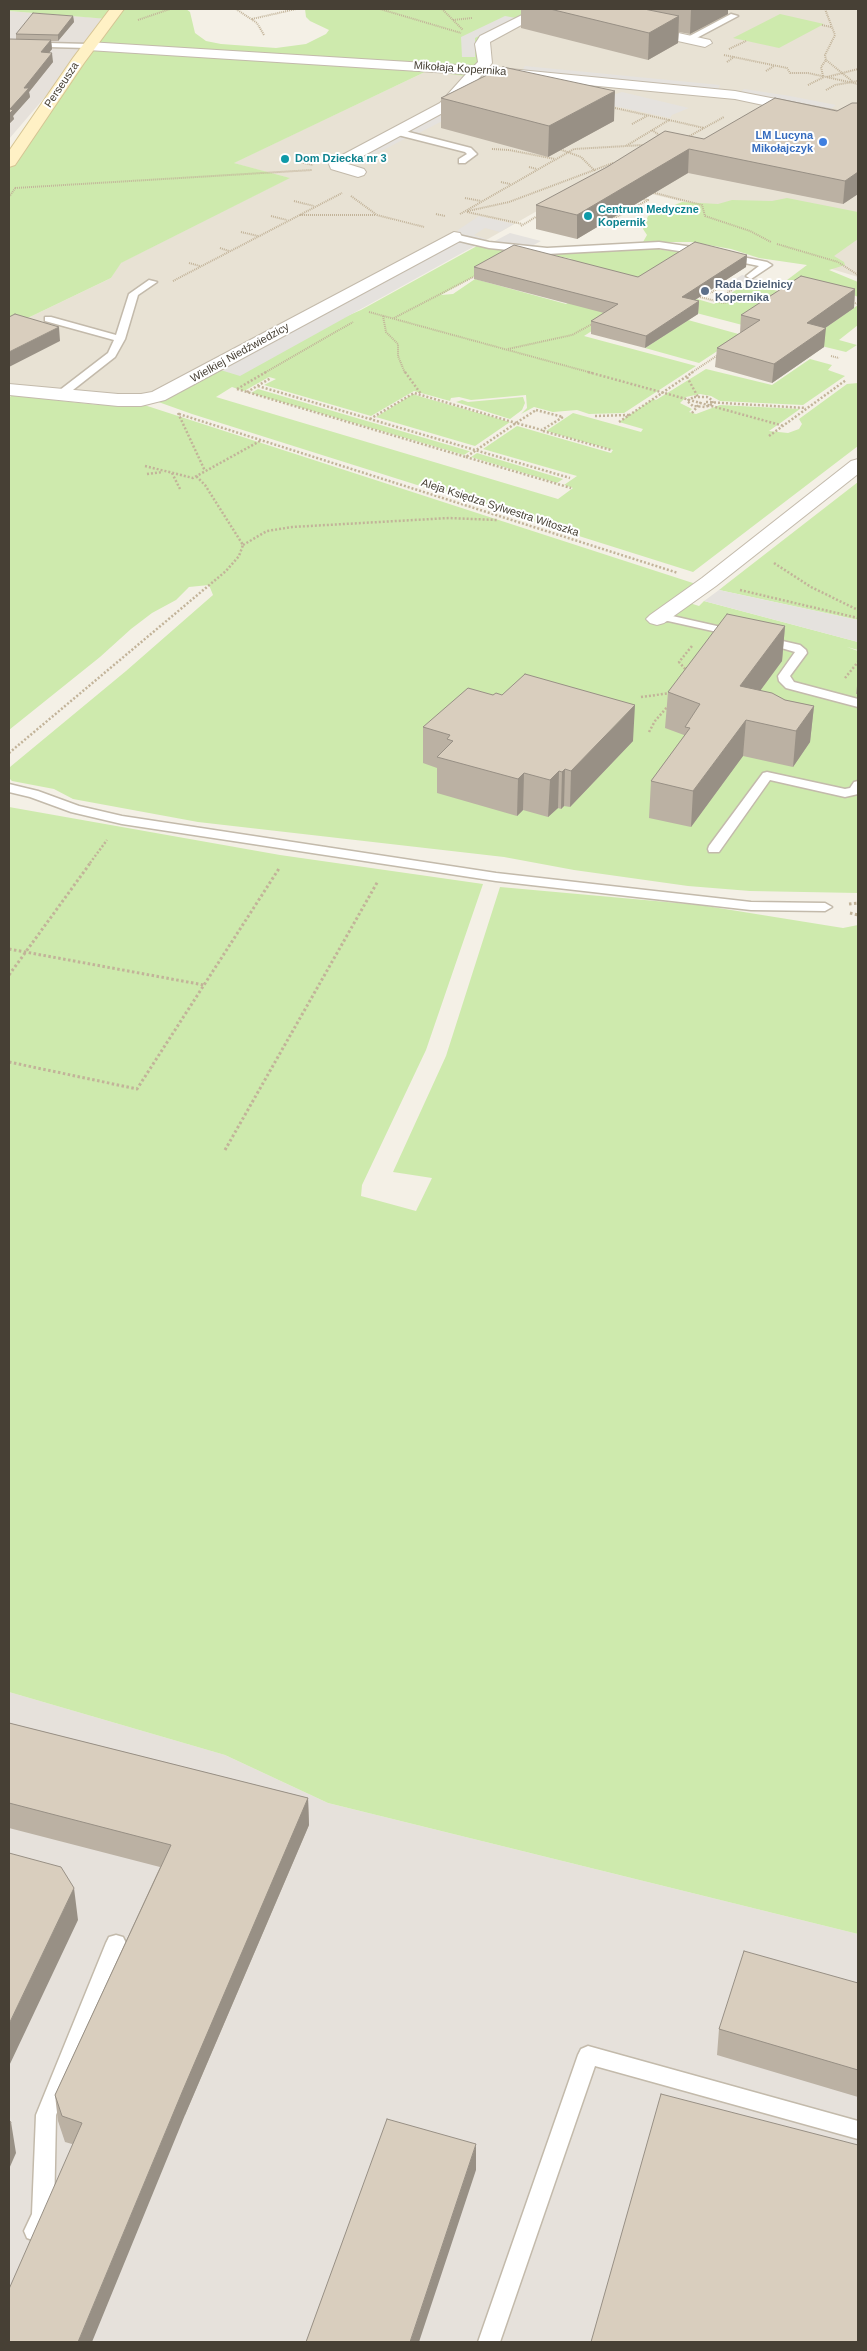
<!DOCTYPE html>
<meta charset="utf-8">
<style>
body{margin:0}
#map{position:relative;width:867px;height:2351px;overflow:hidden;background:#f4f0e6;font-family:Arial,sans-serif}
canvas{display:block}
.frame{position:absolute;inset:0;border:10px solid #474035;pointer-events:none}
</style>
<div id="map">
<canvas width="867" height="2351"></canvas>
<div class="frame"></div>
</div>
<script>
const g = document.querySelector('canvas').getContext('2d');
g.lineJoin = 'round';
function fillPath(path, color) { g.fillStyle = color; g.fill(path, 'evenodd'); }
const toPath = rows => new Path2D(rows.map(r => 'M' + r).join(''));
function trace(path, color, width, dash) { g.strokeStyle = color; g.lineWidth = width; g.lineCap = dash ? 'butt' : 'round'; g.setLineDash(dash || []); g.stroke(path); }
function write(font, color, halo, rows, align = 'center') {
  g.font = font + ' Arial,sans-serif'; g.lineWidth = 4; g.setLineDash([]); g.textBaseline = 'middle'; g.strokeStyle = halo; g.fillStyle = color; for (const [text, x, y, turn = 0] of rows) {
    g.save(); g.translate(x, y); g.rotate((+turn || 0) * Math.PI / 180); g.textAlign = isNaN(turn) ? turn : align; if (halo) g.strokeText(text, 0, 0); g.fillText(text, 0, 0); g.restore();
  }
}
fillPath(toPath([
 [513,9,858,9,858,277,812,263,684,202,602,182,579,187,481,243,150,402,99,405,9,395,9,327,111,278,120,263,289,178,233,163,427,71,471,77,482,44]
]), '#e8e2d4');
fillPath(toPath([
 [9,11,112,19,9,139],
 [9,1692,225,1755,328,1803,858,1934,858,2342,9,2342]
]), '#e6e1db');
fillPath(toPath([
 [9,9,186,9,190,12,195,33,206,41,221,44,276,48,306,44,326,34,329,30,310,21,306,17,305,9,533,9,485,39,485,63,471,77,427,71,234,163,290,178,121,263,111,278,9,327,9,162,108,19,9,11],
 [780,14,824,24,779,48,733,38],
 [787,198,858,212,858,239,834,256,844,262,845,265,829,270,858,282,858,297,847,292,806,287,787,280,807,265,759,258,731,249,691,242,643,242,647,235,643,229,648,216,682,202,718,204,732,200,772,201],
 [477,246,514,251,514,254,441,295,453,294,475,279,566,304,588,291,628,301,604,323,584,336,696,366,624,413,589,414,577,410,553,412,534,407,521,414,527,408,526,395,471,400,459,397,451,398,450,401,414,391,371,416,264,385,276,379,269,377,244,391,232,387,216,397,558,499,573,488,564,485,577,476,483,449,517,426,611,453,613,450,546,431,573,413,641,432,643,429,619,422,653,399,656,400,706,369,772,385,810,359,832,365,828,370,845,376,803,405,720,401,711,396,700,394,686,397,680,403,692,409,689,412,696,414,720,405,800,409,769,431,788,433,799,429,802,424,799,419,847,384,858,383,858,446,693,572,192,414,150,399,361,310],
 [631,246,695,254,628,296,557,269,572,259,548,254],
 [747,283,797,296,750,327,681,309,697,299,714,304],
 [858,305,858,325,839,340,857,345,846,352,805,342],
 [688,320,742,335,699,363,645,348],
 [258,389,469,451,470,451,464,455,251,393],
 [413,394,422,397,510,422,475,446,376,417],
 [9,395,99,405,138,403,696,584,677,599,699,606,704,601,858,642,858,650,847,647,858,651,857,693,858,694,858,893,750,891,688,886,574,870,504,857,198,822,73,799,54,789,12,781,9,778,10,767,126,671,213,595,209,585,189,587,176,600,152,613,131,629,100,657,9,730,9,397,11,397],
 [523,397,525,403,522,410,510,419,456,402,462,400,468,402],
 [477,453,563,479,557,483,471,457],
 [858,482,858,620,719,590,724,586],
 [9,807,280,855,483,884,426,1050,362,1185,361,1196,416,1211,432,1178,393,1172,446,1056,500,887,700,905,843,928,858,925,858,1934,328,1803,225,1755,9,1692]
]), '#ceeaad');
fillPath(toPath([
 [505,16,516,18,475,38,475,57,462,57,461,37],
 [525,66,720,85,718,89,522,70],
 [744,89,790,96,836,105,831,109,739,93],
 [622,92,689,108,672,115,670,118,564,95,609,96],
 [443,112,454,115,417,134,406,132],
 [398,135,408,137,359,163,350,161],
 [479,216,514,224,500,232,485,228,474,235,486,239,480,243,240,376,214,368,457,234,458,230],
 [510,233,541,241,530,247,493,242],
 [742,275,782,285,775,290,734,280],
 [719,590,858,620,858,642,704,601]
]), '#e5e2de');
const lane = toPath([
 [731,14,738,16,691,41,684,39,731,14],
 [9,42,88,44,92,46,88,48,9,46,9,42],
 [397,129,471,148,477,154,465,163,459,163,459,159,467,154,465,152,394,134,394,130,397,129],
 [454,234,489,242,547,248,659,242,706,249,711,252,706,255,659,248,547,254,489,248,451,239,449,237,454,234],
 [728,254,767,262,772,265,751,279,746,276,759,266,725,259,723,257,728,254],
 [149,280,157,282,138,295,125,339,115,357,64,397,56,397,56,393,108,353,114,340,45,321,45,317,51,317,116,335,129,294,149,280],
 [668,615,739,631,741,633,735,636,668,621,657,622,651,619,653,617,668,615],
 [765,637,800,645,806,650,807,653,790,676,794,682,858,699,858,707,786,688,779,681,778,676,795,652,761,642,759,640,765,637],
 [767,772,845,789,850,788,854,782,858,781,858,794,845,797,770,780,719,852,709,852,708,849,709,846,763,773,767,772],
 [9,784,38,791,79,806,122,816,496,873,751,902,825,903,832,907,825,911,751,910,496,881,122,824,71,812,30,797,9,792,9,784],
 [116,1935,123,1937,126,1943,56,2115,54,2214,43,2238,35,2241,27,2238,24,2231,32,2214,36,2115,106,1943,109,1937,116,1935],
 [588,2046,858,2121,858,2139,595,2066,500,2342,478,2342,578,2055,581,2049,588,2046]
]);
const street = toPath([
 [534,9,549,10,490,42,492,63,489,67,735,91,858,115,858,125,735,99,482,75,450,109,348,164,364,169,366,172,364,175,358,177,331,169,329,164,331,161,440,103,466,74,88,50,81,46,88,42,474,66,478,62,475,44,480,36,534,9],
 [642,25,710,40,712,43,705,47,637,32,635,29,637,26,642,25],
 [454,232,460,233,462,237,460,241,165,400,141,406,118,406,9,395,9,384,118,394,141,394,152,392,454,232],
 [858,459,858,474,716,586,664,623,657,625,650,623,646,619,650,615,702,578,851,461,858,459]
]);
const secondary = toPath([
 [110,9,124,9,84,63,15,165,9,167,9,151,73,58,110,9]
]);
trace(lane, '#c3baab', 3);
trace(street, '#c3baab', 2);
trace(secondary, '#d6c494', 2);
trace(toPath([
 [236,9,257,23,264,35],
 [380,9,461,33],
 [442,9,463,30],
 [825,9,835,35,825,55,826,60,852,81],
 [252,19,296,9],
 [138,20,170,9],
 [453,20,472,18],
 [822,25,831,27],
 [729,49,746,41],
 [724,55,787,68,790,73,808,73,858,84],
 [727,62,734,57],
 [766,71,774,66],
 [823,76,821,67,826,60],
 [827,77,858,69],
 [808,85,824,77],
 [826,90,835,85,858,81],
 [615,108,669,120,626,146],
 [669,120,704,128],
 [632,124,647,116],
 [652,130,662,137],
 [686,138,724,117],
 [492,149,509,150,555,159],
 [559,149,581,157,595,171],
 [299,162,313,165],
 [529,167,537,169],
 [501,182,510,184],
 [15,188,312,170],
 [651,192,702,205,705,216,750,231,771,242],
 [351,196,377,215,424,227],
 [9,197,16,187],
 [465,198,481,201],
 [294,201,314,206],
 [468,211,509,202,613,163],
 [467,212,522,224],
 [436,214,445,216],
 [460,214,574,149,644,145],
 [300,215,376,215],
 [271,216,287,220],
 [521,226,539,215],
 [600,226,648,200,642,199],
 [241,232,258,236],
 [777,244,838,262,858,275],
 [220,248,229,251],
 [189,263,200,266],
 [173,281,342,193],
 [708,292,711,293,719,287,730,290],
 [700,297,723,303,776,295],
 [716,301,736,287],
 [851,302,858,304],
 [369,312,592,373],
 [383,316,386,332,398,344,398,356,405,373],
 [394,318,477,275],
 [508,349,572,335,594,323],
 [831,356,839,358],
 [264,373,353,322],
 [691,373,718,355]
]), '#c2b399', 2, [1, 1]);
trace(toPath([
 [405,372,421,394],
 [588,372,784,426],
 [687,377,698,397],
 [258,386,570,478],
 [237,389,466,457,516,423],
 [237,389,266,372],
 [247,392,271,378],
 [694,397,707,397,712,400,713,404,705,407,693,406,687,401,694,397],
 [706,402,806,408],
 [536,410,563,417,542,430,516,423,536,410],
 [178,413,205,471],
 [692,413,701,402],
 [179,414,678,573],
 [595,416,629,415],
 [370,419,414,393,516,423],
 [619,422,693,372],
 [543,431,611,450],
 [769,436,846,380],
 [466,457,571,488],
 [145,466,193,478,260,441],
 [172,473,180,489],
 [147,474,163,472],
 [243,545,267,531,292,527,449,518,497,520],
 [774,563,811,587,858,610],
 [740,590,858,618],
 [688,672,679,662,692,646],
 [845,678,858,662],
 [641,697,671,693],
 [649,732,655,721,668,706],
 [9,753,226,571,239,556,243,545,205,485,196,476],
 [90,863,107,840]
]), '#c2b399', 2.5, [2, 2]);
trace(toPath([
 [849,904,858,903],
 [850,913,858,915],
 [9,949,204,985],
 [9,975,91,862],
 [9,1062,137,1089,280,867],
 [225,1150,378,881]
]), '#c2b399', 3, [2.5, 2.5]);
fillPath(lane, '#fff');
fillPath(street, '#fff');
fillPath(secondary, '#fff1c5');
fillPath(toPath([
 [521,9,728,9,728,14,690,34,679,32,678,43,648,60,521,28],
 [73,16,74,22,58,41,51,41,52,49,49,53,53,62,29,92,30,97,13,116,14,119,9,124,16,39,16,34],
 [441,98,614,121,548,157,441,128],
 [858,103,858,194,843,204,688,173,577,239,536,229,536,205,704,139,837,111],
 [747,255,746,267,695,300,699,301,698,314,645,348,591,334,591,321,604,313,474,279,474,267,638,277],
 [855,289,854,308,825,328,824,347,772,383,715,367,717,348,740,333,741,315],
 [785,626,782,661,760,691,785,700,814,706,810,742,793,767,743,756,691,827,649,818,651,781,684,736,684,735,665,728,668,692],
 [858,684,858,694,856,694,857,686],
 [493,695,502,695,633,741,570,807,564,806,561,809,558,808,548,817,523,810,517,816,437,793,437,768,423,763,423,727],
 [9,1723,308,1798,309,1825,185,2115,72,2144,65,2142,58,2121,55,2095,160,1867,9,1828],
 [858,1983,858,2097,717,2055,719,2029]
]), '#bbb1a3');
fillPath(toPath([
 [691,9,728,9,728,14,690,34],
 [73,16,74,22,58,41,58,35],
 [679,16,678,43,648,60,649,33],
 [51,40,52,49,42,62,41,52],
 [52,53,53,62,29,92,30,97,13,116,14,119,9,124,9,114,10,109,24,88],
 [615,91,614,121,548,157,549,126],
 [689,149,688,173,577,239,577,215],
 [858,172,858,194,843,204,845,181],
 [747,255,746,267,681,309,682,297],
 [855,289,854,308,805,342,807,323],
 [699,301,698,314,645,348,646,336],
 [59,327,60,341,9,367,9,352],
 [826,328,824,347,772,383,774,364],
 [785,626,782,661,737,722,740,686],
 [635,705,633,741,570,807,571,771],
 [814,706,810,742,793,767,796,731],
 [746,720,743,756,691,827,693,791],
 [565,769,564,806,561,809,562,772],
 [559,771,558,808,548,817,550,780],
 [524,773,523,810,517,816,518,779],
 [308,1798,309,1825,185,2115,92,2342,78,2342,183,2090],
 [74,1888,78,1920,9,2066,9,2024],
 [11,2122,16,2153,9,2169,9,2127],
 [476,2144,476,2170,419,2342,410,2342]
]), '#989085');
const building = toPath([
 [550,9,644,9,679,16,649,33,550,9],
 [33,13,73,16,58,35,16,34,33,13],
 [9,39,51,40,41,52,52,53,24,88,29,88,10,109,13,110,9,114,9,39],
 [503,67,615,91,549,126,441,98,503,67],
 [775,98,837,111,852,103,858,103,858,172,845,181,689,149,577,215,536,205,607,167,665,131,704,139,775,98],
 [695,242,747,255,682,297,699,301,646,336,591,321,618,304,474,267,514,245,638,277,695,242],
 [801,276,855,289,807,323,826,328,774,364,717,348,760,320,741,315,801,276],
 [15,314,59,327,9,352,9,317,15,314],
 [727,614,785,626,740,686,772,693,785,700,814,706,796,731,746,720,693,791,651,781,690,728,685,727,700,704,668,692,727,614],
 [525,674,635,705,571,771,565,769,562,772,559,771,550,780,524,773,518,779,437,757,453,741,447,739,450,735,423,727,468,688,493,695,496,693,502,695,525,674],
 [9,1723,308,1798,183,2090,78,2342,9,2342,9,2289,82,2123,62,2116,55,2095,171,1845,9,1803,9,1723],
 [9,1853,61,1867,74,1888,9,2024,9,1853],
 [744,1951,858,1983,858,2070,719,2029,744,1951],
 [661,2094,858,2145,858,2342,591,2342,661,2094],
 [387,2119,476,2144,410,2342,306,2342,387,2119],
 [9,2121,11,2122,9,2127,9,2121]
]);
fillPath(building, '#d9cebe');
trace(building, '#989085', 1);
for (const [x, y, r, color] of [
 [823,142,5,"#3f7fe0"],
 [285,159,5,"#0f9aa8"],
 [588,216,5,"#0f9aa8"],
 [705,291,5,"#5c6f8a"]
]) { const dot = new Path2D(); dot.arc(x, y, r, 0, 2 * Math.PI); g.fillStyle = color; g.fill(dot); trace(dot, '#fff', 2); }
write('11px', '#474035', '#fff', [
 ["Mikołaja Kopernika",460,69,4],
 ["Perseusza",62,85,-56],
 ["Wielkiej Niedźwiedzicy",240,353,-29],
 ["Aleja Księdza Sylwestra Witoszka",500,508,18]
]);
write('bold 11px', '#366cbe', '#fff', [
 ["LM Lucyna",813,136],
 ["Mikołajczyk",813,149]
], 'right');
write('bold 11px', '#0d838f', '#fff', [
 ["Dom Dziecka nr 3",295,159],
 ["Centrum Medyczne",598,210],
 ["Kopernik",598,223]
], 'left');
write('bold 11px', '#4e5e75', '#fff', [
 ["Rada Dzielnicy",715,285],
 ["Kopernika",715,298]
], 'left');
</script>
